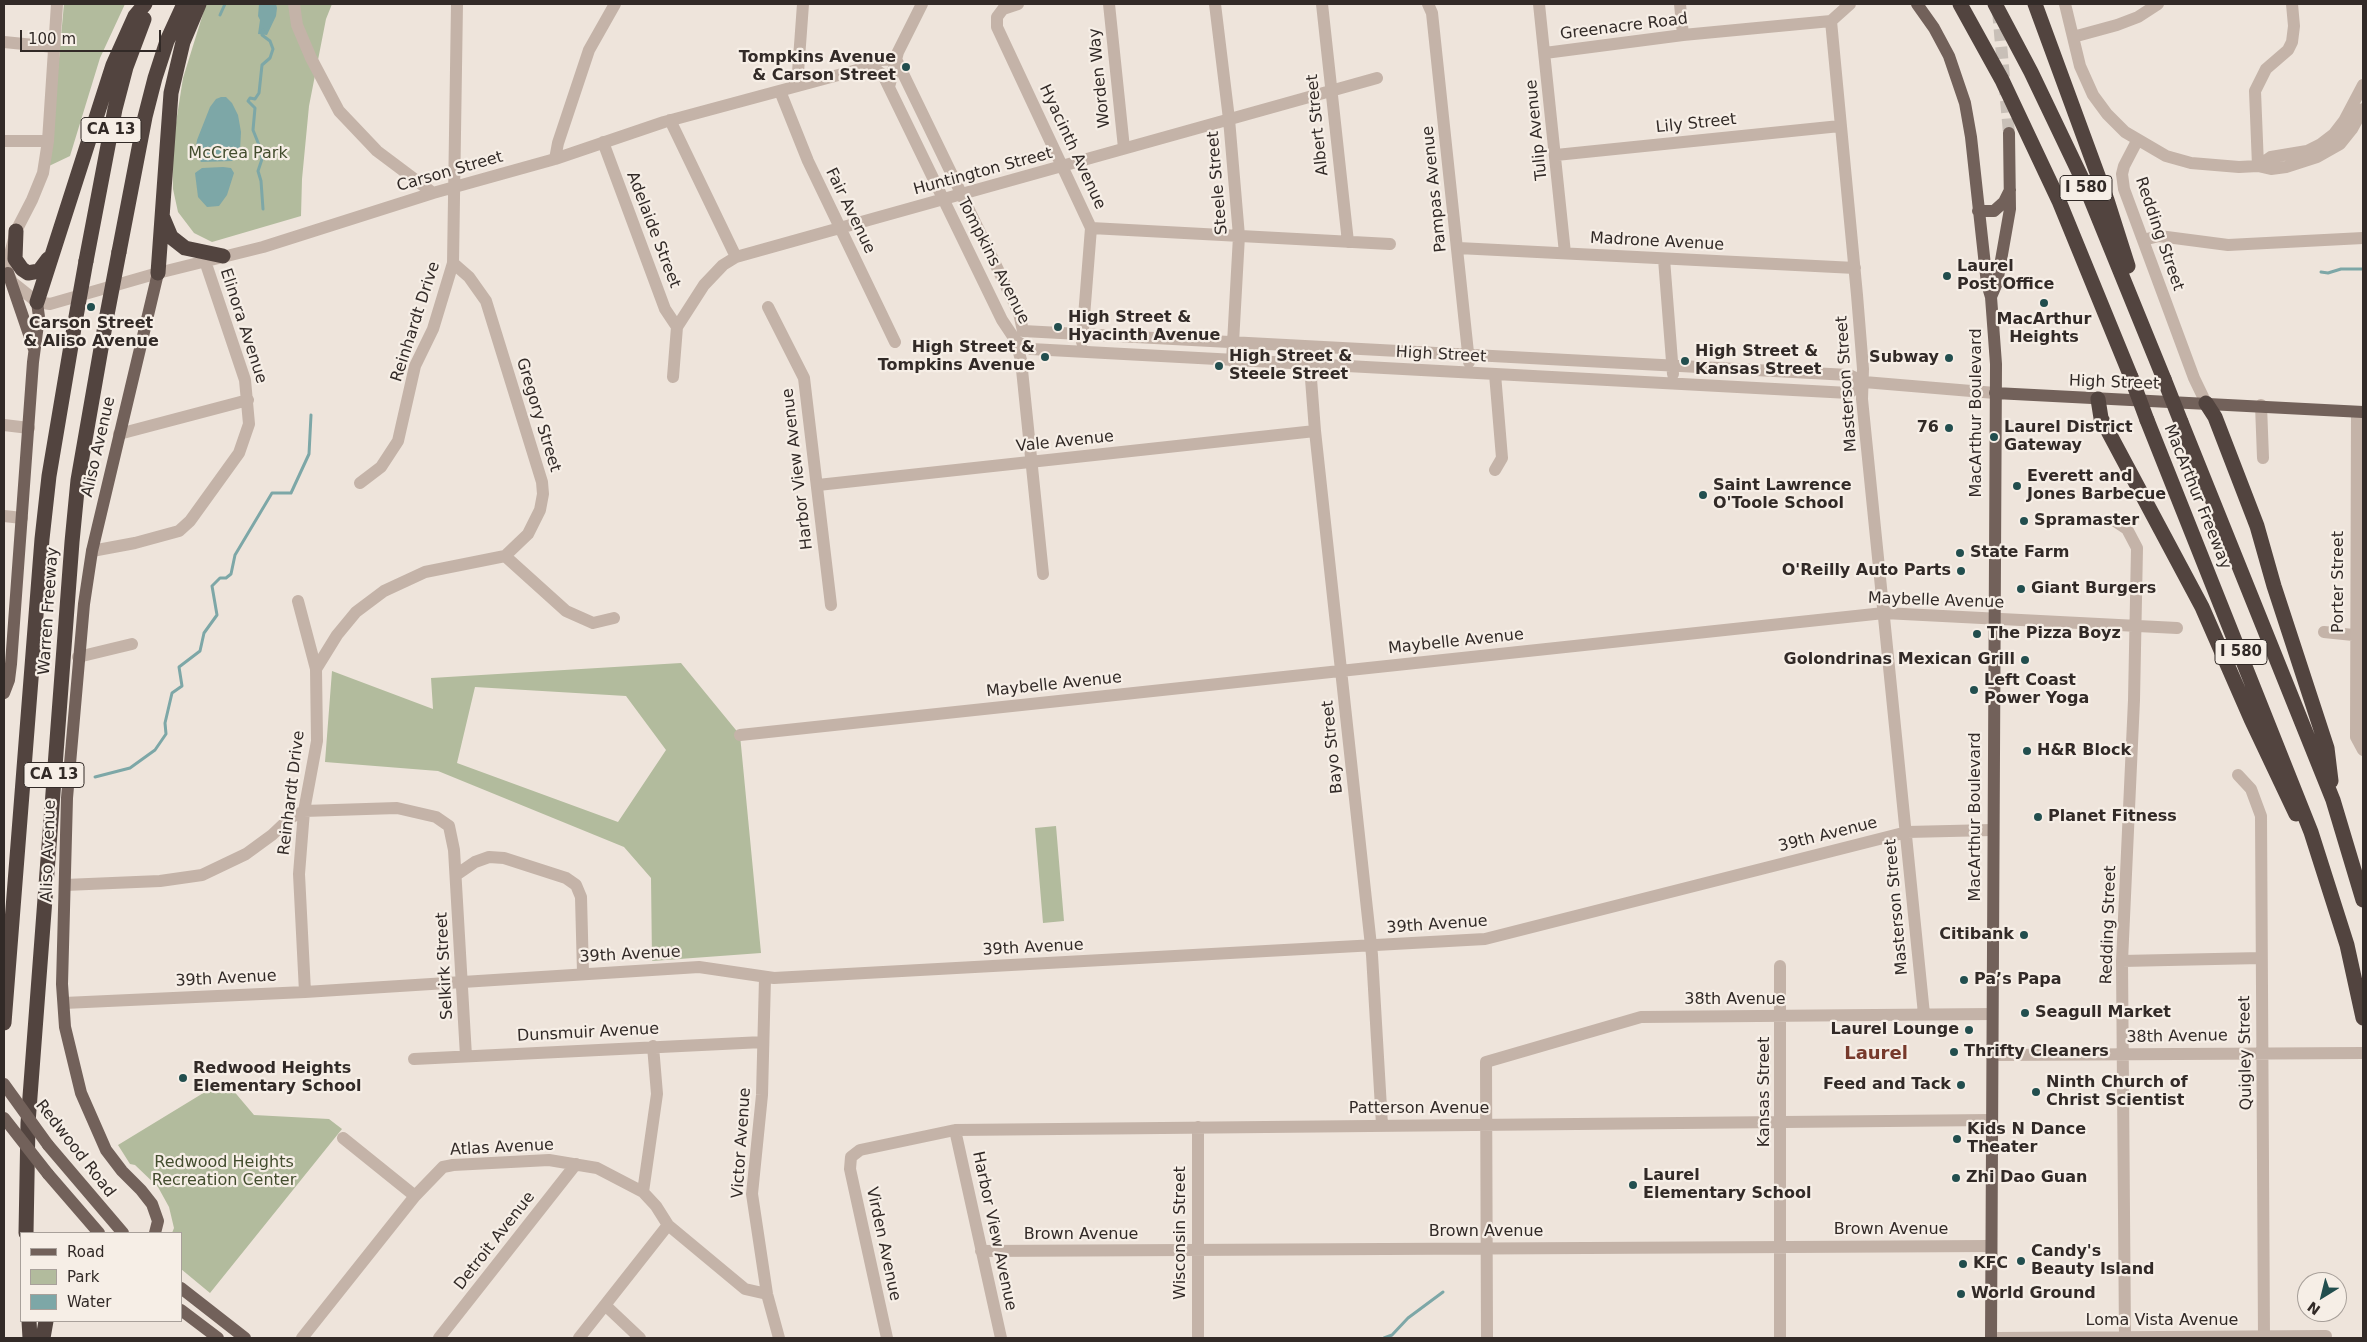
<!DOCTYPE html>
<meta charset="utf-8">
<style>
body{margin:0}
#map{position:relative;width:2367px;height:1342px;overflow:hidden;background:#eee4db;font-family:"DejaVu Sans",sans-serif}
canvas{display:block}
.frame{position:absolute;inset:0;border:5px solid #322a27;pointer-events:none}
.legend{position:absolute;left:20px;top:1232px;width:162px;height:90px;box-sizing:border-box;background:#f6eee6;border:1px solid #a8a09a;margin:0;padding:6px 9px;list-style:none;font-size:15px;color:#322a27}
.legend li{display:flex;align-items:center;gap:10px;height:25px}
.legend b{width:25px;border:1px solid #a8a09a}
.north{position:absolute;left:2297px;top:1272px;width:50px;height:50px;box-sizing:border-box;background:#f6eee6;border:1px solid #a8a09a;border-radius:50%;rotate:216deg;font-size:14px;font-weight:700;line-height:20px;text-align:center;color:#322a27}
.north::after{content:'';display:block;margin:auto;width:18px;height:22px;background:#224e4e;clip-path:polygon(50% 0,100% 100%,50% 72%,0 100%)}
.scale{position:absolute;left:20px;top:30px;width:141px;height:22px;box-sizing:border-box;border:2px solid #322a27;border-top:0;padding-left:6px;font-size:15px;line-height:18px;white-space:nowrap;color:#322a27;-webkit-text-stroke:4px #f6eee6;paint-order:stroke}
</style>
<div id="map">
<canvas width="2367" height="1342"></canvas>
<div class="frame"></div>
<ul class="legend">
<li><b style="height:6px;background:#72615a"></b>Road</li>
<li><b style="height:14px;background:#b2bb9d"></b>Park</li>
<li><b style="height:14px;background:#7da7a7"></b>Water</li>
</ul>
<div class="north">N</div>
<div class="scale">100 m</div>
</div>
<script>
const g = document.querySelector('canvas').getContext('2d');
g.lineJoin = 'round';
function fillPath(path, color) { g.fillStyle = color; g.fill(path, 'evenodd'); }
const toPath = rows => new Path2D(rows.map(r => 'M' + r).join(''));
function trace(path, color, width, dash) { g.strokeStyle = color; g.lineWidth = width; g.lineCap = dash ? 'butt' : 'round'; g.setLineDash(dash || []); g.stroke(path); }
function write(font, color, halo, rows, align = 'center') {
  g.font = font + ' "DejaVu Sans",sans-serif'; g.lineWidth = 4.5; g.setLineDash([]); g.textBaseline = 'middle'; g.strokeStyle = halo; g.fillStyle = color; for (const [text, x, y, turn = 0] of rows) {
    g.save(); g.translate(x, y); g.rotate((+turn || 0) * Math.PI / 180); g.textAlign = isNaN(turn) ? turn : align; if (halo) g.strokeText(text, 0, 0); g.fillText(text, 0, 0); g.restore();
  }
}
fillPath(toPath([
 [64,4,125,4,100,58,70,156,49,166],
 [206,4,332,4,326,19,309,106,302,179,301,216,212,242,194,233,178,212,173,189,172,148,183,78],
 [681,663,740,735,761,953,652,961,651,878,624,847,438,771,325,762,332,671,433,709,431,678],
 [475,687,626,696,666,750,618,822,457,763],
 [1056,826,1064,921,1043,923,1035,828],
 [232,1089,254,1115,329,1119,342,1129,210,1293,181,1269,181,1233,172,1233,174,1228,169,1207,158,1187,135,1165,130,1164,118,1145,205,1092]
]), '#b2bb9d');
fillPath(toPath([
 [259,4,276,4,277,8,276,16,267,35,258,34,260,20,258,16],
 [221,97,226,97,232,103,238,115,241,132,240,151,232,161,201,162,195,153,197,140,210,107,216,99],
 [223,167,231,168,234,173,227,195,219,206,207,207,198,197,195,173,202,168]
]), '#7da7a7');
trace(toPath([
 [220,15,225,4],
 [263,30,262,35,270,41,273,49,270,58,262,65,259,93,255,99,250,98,248,101,255,108,253,130,259,145,262,159,258,171,261,181,263,209],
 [2321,272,2328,273,2341,269,2363,269],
 [95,777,130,768,155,750,166,734,165,723,172,693,182,686,179,667,200,651,204,633,217,615,212,586,220,578,226,578,231,574,235,555,272,493,291,493,309,454,311,415],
 [1384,1338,1392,1335,1408,1318,1443,1292]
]), '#7da7a7', 3);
trace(toPath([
 [1998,11,2009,133]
]), '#c8bfb7', 12, [12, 6]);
trace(toPath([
 [57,4,48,141,43,173,32,200,16,231,8,262,8,273,12,282,37,302,50,304,158,273,263,247,433,193,555,159,664,122,868,67,874,61,881,60,896,59,1019,313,1023,331],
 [294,4,297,25,311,58,339,111,377,151,433,193],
 [1018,4,1003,9,997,17,997,27,1091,228,1082,342],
 [1109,4,1124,148],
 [1215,4,1229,119,1239,236,1232,361],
 [1322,4,1348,242],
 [1428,4,1432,13,1469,362],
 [1539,4,1565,253],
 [1680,4,1683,35],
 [2065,4,2080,66,2093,95,2107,114,2125,132,2166,156,2191,163,2239,167,2258,166,2271,169,2286,167,2317,157,2340,144,2352,129,2363,109],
 [1831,21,1857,295,1863,369,1862,399,1924,1014],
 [2073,37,2117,25,2138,17,2158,4],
 [4,42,54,47],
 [1545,53,1683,35,1831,21,1850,4],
 [871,66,883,75,1002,320,1016,341,1021,360,1043,574],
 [797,86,803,4],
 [889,87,898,52,922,4],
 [780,91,808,161,895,342],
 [670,120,736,257],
 [4,141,48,141],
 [2137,141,2124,166,2122,174,2124,189,2194,378,2206,403],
 [603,142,665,309,677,327],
 [1556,155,1840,126],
 [555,159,558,143,589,50,615,4],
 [2258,166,2255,91,2266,69,2288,50,2292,42,2294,26,2292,4],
 [2258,166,2271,157,2307,151,2321,144,2334,134,2344,121,2363,85],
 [1091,228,1390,244],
 [2143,240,2159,236,2228,245,2363,238],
 [1458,248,1855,268],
 [1664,259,1673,374],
 [768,307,804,378,831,605],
 [1023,331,1849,375,1864,382,1995,393],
 [1016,341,1031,349,1849,393,1864,382],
 [1310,366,1315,431,1372,955,1382,1125],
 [673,377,677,327,704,285,723,265,736,257,1377,78],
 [2261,405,2263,458],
 [2357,412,2356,737,2363,750],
 [4,425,29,428],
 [119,434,248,400],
 [1495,470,1502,458,1495,374],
 [360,483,381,467,398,441,415,366,433,329,453,263,457,4],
 [818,485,1315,431],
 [4,516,22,518],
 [2115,521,2127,529,2137,548,2134,700,2122,961,2125,1338],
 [92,551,135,543,179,531,190,521,239,453,249,424,245,380,205,261],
 [505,556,566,611,593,623,614,618],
 [298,601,316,669,317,741,304,811,299,874,305,992],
 [2324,632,2363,636],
 [78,657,132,644],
 [316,669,337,635,356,612,384,591,425,572,505,556,528,534,540,510,543,494,542,482,486,301,469,277,453,263],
 [740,735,1884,613,2177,628],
 [2238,775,2251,789,2261,816,2264,1338],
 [456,875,475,862,489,857,504,858,566,878,576,885,581,897,583,973],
 [65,885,160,881,202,875,246,854,272,835,290,818,304,811,397,808,436,817,449,826,454,850,466,1056],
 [2122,961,2261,958],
 [765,978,762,1095,752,1194,767,1294,779,1338],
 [64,1003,305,992,699,967,774,978,1485,939,1907,832,1992,830],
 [1992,1055,2363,1053],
 [414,1059,763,1042],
 [1198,1127,1198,1338],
 [955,1130,1001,1338],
 [343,1138,415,1196],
 [643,1192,657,1094,653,1046],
 [981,1251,1990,1246],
 [605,1305,640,1338],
 [302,1338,415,1196,443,1167,453,1165,549,1160,597,1168,643,1192,656,1206,668,1225,745,1289,767,1294],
 [439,1338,576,1164],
 [579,1338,668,1225],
 [887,1338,850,1169,851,1157,860,1150,955,1130,1991,1120],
 [1487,1338,1486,1062,1641,1017,1992,1014],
 [1780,1338,1780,966],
 [1998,1338,2326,1336]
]), '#c4b3a8', 12);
trace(toPath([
 [1917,4,1934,28,1949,56,1965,103,1971,137,1987,284,1991,297,1996,364,1991,1338],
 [1978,211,1994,211,2004,202,2010,190],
 [8,273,34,349],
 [1991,297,1997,283,2010,209,2009,133],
 [1995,393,2363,412],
 [4,693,9,680,11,664,33,362,39,317,37,302],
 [48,1145,123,1233],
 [48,1174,99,1233],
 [155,1233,158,1221,152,1204,141,1190,122,1171,106,1150,81,1093,65,1027,62,984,67,798,84,604,92,551,158,273],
 [181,1288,245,1338],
 [181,1310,218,1338]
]), '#72615a', 12);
trace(toPath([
 [1960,4,2002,80,2059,201,2131,377],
 [1995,4,2031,72,2085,185,2164,379],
 [2035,4,2107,200,2128,266],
 [163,218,171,237,185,248,223,256],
 [16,231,15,259,22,269,28,273,39,271,48,259],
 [119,252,145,117,155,78,167,41,184,4],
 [86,261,115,109,126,67,144,19],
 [158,273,171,93,183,42,199,4],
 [37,302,113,65,135,16,145,4],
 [2098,399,2101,418,2202,607,2251,719,2296,814],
 [2206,403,2215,417,2257,526,2274,586,2327,748,2331,781],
 [2147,420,2311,832,2347,945,2363,1018],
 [2181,422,2333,800,2363,900],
 [4,1023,42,539,49,476,74,328],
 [26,1233,28,1123,72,542,78,480,106,320],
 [29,1321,30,1338],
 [43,1338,46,1321]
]), '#52443f', 15);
trace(toPath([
 [4,1084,48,1145],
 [4,1118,48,1174]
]), '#72615a', 12);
trace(toPath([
 [106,320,119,252],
 [74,328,86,261],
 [2131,377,2147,420],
 [2164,379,2181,422]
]), '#52443f', 15);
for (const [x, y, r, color] of [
 [906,67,5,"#224e4e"],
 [1947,276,5,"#224e4e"],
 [2044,303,5,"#224e4e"],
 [91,307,5,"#224e4e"],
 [1058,327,5,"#224e4e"],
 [1045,357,5,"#224e4e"],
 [1949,358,5,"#224e4e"],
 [1685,361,5,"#224e4e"],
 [1219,366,5,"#224e4e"],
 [1949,428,5,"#224e4e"],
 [1994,437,5,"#224e4e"],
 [2017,486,5,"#224e4e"],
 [1703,495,5,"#224e4e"],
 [2024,521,5,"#224e4e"],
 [1960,553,5,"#224e4e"],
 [1961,571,5,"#224e4e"],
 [2021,589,5,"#224e4e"],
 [1977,634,5,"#224e4e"],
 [2025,660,5,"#224e4e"],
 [1974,690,5,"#224e4e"],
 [2027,751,5,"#224e4e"],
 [2038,817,5,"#224e4e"],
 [2024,935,5,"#224e4e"],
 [1964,980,5,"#224e4e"],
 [2025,1013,5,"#224e4e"],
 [1969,1030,5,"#224e4e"],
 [1954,1052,5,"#224e4e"],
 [183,1078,5,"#224e4e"],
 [1961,1085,5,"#224e4e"],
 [2036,1092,5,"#224e4e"],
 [1957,1139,5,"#224e4e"],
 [1956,1178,5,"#224e4e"],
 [1633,1185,5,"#224e4e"],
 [2021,1261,5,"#224e4e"],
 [1963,1264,5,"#224e4e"],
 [1961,1294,5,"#224e4e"]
]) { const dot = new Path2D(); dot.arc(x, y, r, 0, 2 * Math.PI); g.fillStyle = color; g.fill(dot); trace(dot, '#f6eee6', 2); }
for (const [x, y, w] of [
 [111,130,60],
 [2086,188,52],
 [2241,652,52],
 [54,775,60]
]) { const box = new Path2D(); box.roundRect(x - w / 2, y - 12.5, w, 25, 4); g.fillStyle = '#f6eee6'; g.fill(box); trace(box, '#322a27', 1); }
write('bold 15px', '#322a27', null, [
 ["CA 13",111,130],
 ["I 580",2086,188],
 ["I 580",2241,652],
 ["CA 13",54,775]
]);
write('16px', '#322a27', '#f6eee6', [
 ["Greenacre Road",1624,27,-7],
 ["Worden Way",1100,78,-96],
 ["Lily Street",1696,124,-6],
 ["Albert Street",1318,125,-96],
 ["Tulip Avenue",1537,130,-96],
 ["Hyacinth Avenue",1072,147,65],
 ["Carson Street",450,172,-16],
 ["Huntington Street",983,172,-15],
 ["Steele Street",1218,183,-95],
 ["Pampas Avenue",1435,189,-96],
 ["Fair Avenue",850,211,64],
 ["Adelaide Street",653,230,69],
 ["Redding Street",2159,234,71],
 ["Madrone Avenue",1657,242,3],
 ["Tompkins Avenue",993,261,63],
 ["Reinhardt Drive",416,322,-72],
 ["Elinora Avenue",243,326,72],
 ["High Street",1441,355,3],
 ["High Street",2114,383,2],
 ["Masterson Street",1847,384,-94],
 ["MacArthur Boulevard",1977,413,-90],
 ["Gregory Street",538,415,73],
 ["Vale Avenue",1065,442,-6],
 ["Aliso Avenue",99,447,-77],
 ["Harbor View Avenue",798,469,-97],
 ["MacArthur Freeway",2197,497,68],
 ["Porter Street",2339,582,-90],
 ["Maybelle Avenue",1936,601,2],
 ["Warren Freeway",49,611,-86],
 ["Maybelle Avenue",1456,642,-6],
 ["Maybelle Avenue",1054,685,-6],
 ["Bayo Street",1333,747,-96],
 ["Reinhardt Drive",292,793,-83],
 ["MacArthur Boulevard",1976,817,-90],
 ["39th Avenue",1828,835,-14],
 ["Aliso Avenue",49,851,-88],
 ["Masterson Street",1897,907,-95],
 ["39th Avenue",1437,925,-4],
 ["Redding Street",2109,925,-88],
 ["39th Avenue",1033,948,-3],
 ["39th Avenue",630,955,-3],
 ["Selkirk Street",445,966,-93],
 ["39th Avenue",226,979,-3],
 ["38th Avenue",1735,1000],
 ["Dunsmuir Avenue",588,1033,-3],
 ["38th Avenue",2177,1037,-1],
 ["Quigley Street",2246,1053,-91],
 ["Kansas Street",1765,1092,-90],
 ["Patterson Avenue",1419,1109],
 ["Victor Avenue",742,1143,-86],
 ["Atlas Avenue",502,1148,-3],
 ["Redwood Road",75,1149,52],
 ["Brown Avenue",1891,1230],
 ["Harbor View Avenue",994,1231,78],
 ["Brown Avenue",1486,1232],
 ["Wisconsin Street",1181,1233,-90],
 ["Brown Avenue",1081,1235],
 ["Detroit Avenue",495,1241,-52],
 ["Virden Avenue",883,1244,78],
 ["Loma Vista Avenue",2162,1321]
]);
write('bold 16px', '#322a27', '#f6eee6', [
 ["Tompkins Avenue",896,58,"right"],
 ["& Carson Street",896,76,"right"],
 ["Laurel",1957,267],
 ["Post Office",1957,285],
 ["High Street &",1068,318],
 ["Hyacinth Avenue",1068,336],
 ["MacArthur",2044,320,"center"],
 ["Heights",2044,338,"center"],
 ["Carson Street",91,324,"center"],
 ["& Aliso Avenue",91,342,"center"],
 ["High Street &",1035,348,"right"],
 ["Tompkins Avenue",1035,366,"right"],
 ["High Street &",1695,352],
 ["Kansas Street",1695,370],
 ["High Street &",1229,357],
 ["Steele Street",1229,375],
 ["Subway",1939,358,"right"],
 ["76",1939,428,"right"],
 ["Laurel District",2004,428],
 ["Gateway",2004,446],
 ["Everett and",2027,477],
 ["Jones Barbecue",2027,495],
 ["Saint Lawrence",1713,486],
 ["O'Toole School",1713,504],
 ["Spramaster",2034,521],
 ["State Farm",1970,553],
 ["O'Reilly Auto Parts",1951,571,"right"],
 ["Giant Burgers",2031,589],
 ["The Pizza Boyz",1987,634],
 ["Golondrinas Mexican Grill",2015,660,"right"],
 ["Left Coast",1984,681],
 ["Power Yoga",1984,699],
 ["H&R Block",2037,751],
 ["Planet Fitness",2048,817],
 ["Citibank",2014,935,"right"],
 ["Pa’s Papa",1974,980],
 ["Seagull Market",2035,1013],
 ["Laurel Lounge",1959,1030,"right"],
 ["Thrifty Cleaners",1964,1052],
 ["Redwood Heights",193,1069],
 ["Elementary School",193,1087],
 ["Ninth Church of",2046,1083],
 ["Christ Scientist",2046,1101],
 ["Feed and Tack",1951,1085,"right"],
 ["Kids N Dance",1967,1130],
 ["Theater",1967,1148],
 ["Laurel",1643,1176],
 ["Elementary School",1643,1194],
 ["Zhi Dao Guan",1966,1178],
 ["Candy's",2031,1252],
 ["Beauty Island",2031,1270],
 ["KFC",1973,1264],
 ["World Ground",1971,1294]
], 'left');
write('16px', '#434d2e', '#f6eee6', [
 ["McCrea Park",238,154],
 ["Redwood Heights",224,1163],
 ["Recreation Center",224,1181]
]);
write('bold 18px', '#77392b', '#f6eee6', [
 ["Laurel",1876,1054]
]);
</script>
